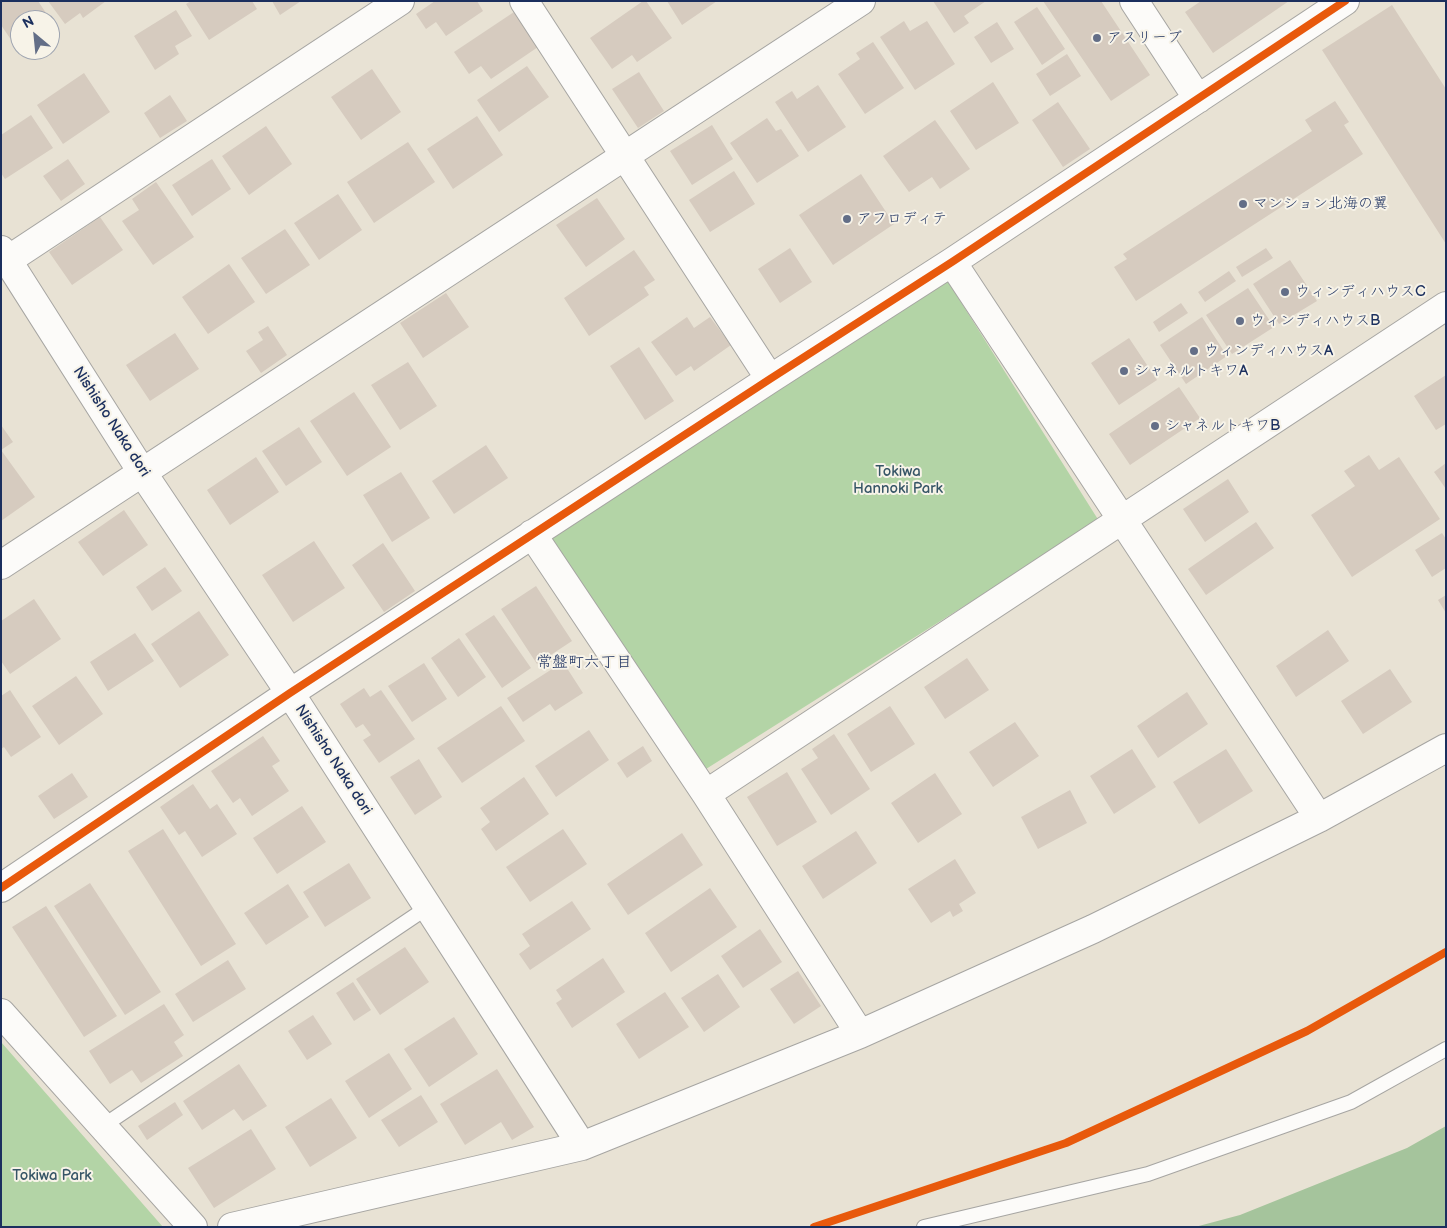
<!DOCTYPE html>
<meta charset="utf-8">
<style>
body{margin:0}
#map{position:relative;width:1447px;height:1228px;overflow:hidden;background:#e8e2d4;font-family:"Balsamiq Sans",sans-serif}
canvas{display:block}
.frame{position:absolute;inset:0;border:2px solid #1b2f5e;pointer-events:none}
.north{position:absolute;left:10px;top:10px;width:50px;height:50px;box-sizing:border-box;background:#f7f3e8;border:1px solid #9fa5b1;border-radius:50%;rotate:332deg;font-size:14px;font-weight:700;line-height:20px;text-align:center;color:#1b2f5e}
.north::after{content:'';display:block;margin:auto;width:18px;height:22px;background:#636e87;clip-path:polygon(50% 0,100% 100%,50% 72%,0 100%)}
</style>
<div id="map">
<canvas width="1447" height="1228"></canvas>
<div class="frame"></div>
<div class="north">N</div>
</div>
<script>
const g = document.querySelector('canvas').getContext('2d');
g.lineJoin = 'round';
function fillPath(path, color) { g.fillStyle = color; g.fill(path, 'evenodd'); }
const toPath = rows => new Path2D(rows.map(r => 'M' + r).join(''));
function trace(path, color, width, dash) { g.strokeStyle = color; g.lineWidth = width; g.lineCap = dash ? 'butt' : 'round'; g.setLineDash(dash || []); g.stroke(path); }
function write(font, color, halo, rows, align = 'center') {
  g.font = font + ' "Balsamiq Sans","Klee One",sans-serif'; g.lineWidth = 4; g.setLineDash([]); g.textBaseline = 'middle'; g.strokeStyle = halo; g.fillStyle = color; for (const [text, x, y, turn = 0] of rows) {
    g.save(); g.translate(x, y); g.rotate((+turn || 0) * Math.PI / 180); g.textAlign = isNaN(turn) ? turn : align; if (halo) g.strokeText(text, 0, 0); g.fillText(text, 0, 0); g.restore();
  }
}
fillPath(toPath([
 [947,280,1099,521,706,769,549,539],
 [1,1042,163,1227,1,1227]
]), '#b3d4a6');
fillPath(toPath([
 [1446,1126,1446,1227,1195,1227,1240,1215,1407,1148]
]), '#a5c49c');
fillPath(toPath([
 [1,1,38,1,56,28,50,33,50,20,20,20,20,50,25,50,20,53,1,25],
 [48,1,106,1,83,18,80,13,65,24],
 [191,1,252,1,257,9,209,40,186,4],
 [272,1,301,1,280,15],
 [435,1,477,1,483,11,446,36,436,22,426,29,416,14],
 [643,1,646,1,672,38,637,62,632,55,612,69,590,38],
 [667,1,717,1,682,25],
 [933,1,986,1,964,16,969,23,954,33],
 [1043,1,1101,1,1150,75,1111,101],
 [1201,1,1289,1,1213,53,1185,12],
 [1392,5,1446,89,1446,244,1322,50],
 [1037,7,1065,49,1042,65,1014,22],
 [176,10,192,36,175,46,179,54,155,70,134,36],
 [514,12,538,47,491,79,481,66,469,74,454,52],
 [904,21,910,31,927,21,955,64,915,90,880,37],
 [997,22,1014,49,991,63,974,37],
 [873,42,904,88,865,114,838,74,860,59,856,53],
 [1067,54,1081,76,1050,96,1036,74],
 [527,66,549,97,499,132,477,100],
 [372,69,401,112,361,140,331,97],
 [639,72,664,111,638,128,612,89],
 [84,73,110,112,63,144,37,105],
 [993,82,1019,123,976,150,950,111],
 [818,85,846,127,808,152,775,102,792,91,797,99],
 [170,95,187,121,160,138,144,113],
 [1335,101,1349,122,1344,125,1363,154,1136,301,1114,267,1127,259,1123,254,1312,131,1305,120],
 [1058,102,1090,149,1063,167,1032,120],
 [31,115,53,148,5,179,1,173,1,135],
 [477,116,503,155,453,189,427,149],
 [767,118,776,131,781,129,799,156,757,183,730,143],
 [935,120,970,169,940,189,932,177,909,192,883,156],
 [712,125,733,159,692,185,670,151],
 [266,126,292,164,249,195,222,156],
 [408,142,435,182,374,223,347,182],
 [68,159,85,184,61,201,43,176],
 [212,159,231,189,192,216,172,185],
 [734,171,755,204,710,232,689,200],
 [861,174,894,224,833,265,799,215],
 [156,182,194,237,153,265,122,221,139,210,132,199],
 [338,194,362,230,319,260,294,223],
 [597,198,625,239,586,267,556,225],
 [100,217,123,250,72,285,49,252],
 [285,229,310,265,266,294,241,258],
 [790,248,812,282,780,303,758,269],
 [1266,248,1273,258,1242,277,1236,267],
 [634,250,655,280,644,287,649,295,589,336,564,298],
 [1290,260,1317,301,1279,324,1253,284],
 [229,264,255,302,208,334,182,297],
 [1229,271,1236,281,1205,302,1198,292],
 [1248,288,1274,327,1232,354,1206,315],
 [446,293,469,327,423,358,400,323],
 [1181,303,1188,313,1159,332,1153,322],
 [687,317,694,328,710,317,731,345,694,371,691,366,676,376,651,342],
 [1202,317,1227,356,1186,384,1160,345],
 [268,326,287,355,261,373,246,351,263,340,258,332],
 [175,333,199,369,150,401,126,365],
 [1129,338,1157,380,1119,405,1091,363],
 [639,347,674,401,645,420,610,366],
 [408,362,437,406,400,430,371,385],
 [1446,375,1446,424,1436,430,1414,396],
 [1179,387,1200,418,1130,465,1109,434],
 [354,392,391,447,347,476,310,421],
 [1,425,13,442,1,450,35,497,1,521],
 [299,427,322,462,286,486,262,451],
 [486,445,508,478,454,514,432,481],
 [1369,455,1379,470,1399,457,1440,519,1352,577,1311,515,1355,486,1344,471],
 [256,457,279,492,230,525,207,490],
 [1446,463,1446,489,1434,472],
 [401,472,430,518,392,542,363,495],
 [1228,479,1249,512,1205,542,1183,509],
 [124,510,148,545,103,576,78,542],
 [1256,522,1274,548,1206,595,1188,569],
 [1442,533,1446,539,1446,568,1432,577,1415,550],
 [314,541,345,588,293,622,262,575],
 [383,543,415,591,384,612,352,565],
 [165,567,182,591,152,611,136,587],
 [536,586,572,641,537,664,501,609],
 [1446,595,1446,613,1438,600],
 [34,599,61,639,10,674,1,661,1,621],
 [199,611,229,655,180,688,151,644],
 [494,615,531,668,502,688,465,634],
 [1328,630,1349,661,1296,697,1276,666],
 [135,633,154,661,108,691,90,662],
 [459,638,486,677,458,697,431,658],
 [967,658,989,690,945,719,924,687],
 [563,662,583,693,555,711,550,704,523,722,507,698],
 [424,663,447,699,412,722,388,686],
 [1390,669,1412,702,1363,734,1341,701],
 [76,676,103,714,59,745,32,706],
 [364,688,370,697,381,690,415,739,379,763,363,740,371,735,363,724,356,728,340,704],
 [10,690,41,737,11,757,4,747,1,749,1,696],
 [1187,692,1208,724,1158,758,1137,726],
 [501,706,525,741,462,783,437,748],
 [890,706,915,744,871,772,847,734],
 [1015,722,1039,756,993,787,969,752],
 [589,730,609,760,556,797,535,766],
 [834,734,870,789,831,815,801,769,818,758,812,749],
 [263,736,280,761,272,766,289,791,252,816,240,798,233,803,211,771],
 [643,746,652,761,627,778,617,763],
 [1132,749,1156,787,1114,814,1090,776],
 [1226,749,1253,791,1199,824,1173,782],
 [419,759,442,797,415,815,390,777],
 [787,772,817,822,777,846,747,797],
 [72,773,88,797,54,819,38,796],
 [935,773,962,814,918,843,891,803],
 [524,777,549,814,496,851,481,829,490,822,480,808],
 [193,784,210,809,217,804,237,834,202,857,185,831,179,835,160,807],
 [1070,790,1087,823,1038,849,1021,817],
 [302,806,326,842,277,874,253,838],
 [163,829,236,944,201,966,128,851],
 [563,829,587,864,530,902,506,867],
 [856,831,877,863,823,899,802,866],
 [682,833,703,865,628,915,607,884],
 [955,859,976,893,959,904,963,911,953,917,950,911,931,923,908,889],
 [349,863,371,898,325,927,303,892],
 [90,883,161,992,125,1015,54,906],
 [288,884,309,917,266,945,244,913],
 [710,888,737,927,671,972,645,933],
 [572,901,591,929,530,970,519,954,530,946,522,934],
 [46,906,117,1016,84,1037,12,927],
 [760,929,782,962,743,988,721,956],
 [405,947,429,982,380,1015,356,979],
 [603,958,625,992,572,1028,556,1003,562,999,556,990],
 [228,960,246,989,193,1022,175,994],
 [798,971,821,1006,794,1024,770,989],
 [718,974,740,1007,704,1032,681,998],
 [353,982,371,1010,354,1021,336,993],
 [665,992,689,1027,639,1059,616,1024],
 [164,1004,184,1035,174,1042,183,1056,141,1083,132,1070,110,1084,89,1051],
 [313,1015,332,1044,307,1060,288,1031],
 [454,1017,478,1054,429,1087,404,1049],
 [389,1053,412,1089,369,1118,345,1081],
 [239,1064,267,1106,243,1121,234,1109,202,1130,183,1101],
 [497,1069,534,1127,512,1140,501,1122,465,1145,440,1104],
 [421,1095,438,1122,399,1147,381,1120],
 [331,1098,357,1138,310,1167,285,1127],
 [175,1102,183,1115,147,1140,138,1126],
 [251,1129,276,1169,214,1208,188,1168]
]), '#d6cbbf');
const service = toPath([
 [103,1126,428,907],
 [924,1227,1148,1174,1351,1102,1446,1049]
]);
const minor = toPath([
 [524,1,770,379],
 [1134,1,1198,99],
 [1,250,142,472,290,693,582,1146],
 [8,260,400,1],
 [952,262,1319,818],
 [532,534,706,794,860,1034],
 [1,565,861,1],
 [706,794,1446,306],
 [1,888,290,693,770,379,952,262,1345,1],
 [1,1013,193,1227],
 [232,1227,582,1146,860,1034,1093,929,1319,818,1446,748]
]);
trace(service, '#a6a5a2', 16);
trace(minor, '#a6a5a2', 30);
trace(service, '#fcfbf9', 14);
trace(minor, '#fcfbf9', 28);
trace(toPath([
 [1,888,290,693,770,379,952,262,1345,1],
 [814,1227,1066,1143,1307,1031,1446,952]
]), '#e8590c', 8);
for (const [x, y, r, color] of [
 [1097,38,5,"#636e87"],
 [1243,204,5,"#636e87"],
 [847,219,5,"#636e87"],
 [1285,292,5,"#636e87"],
 [1240,321,5,"#636e87"],
 [1194,351,5,"#636e87"],
 [1124,371,5,"#636e87"],
 [1155,426,5,"#636e87"]
]) { const dot = new Path2D(); dot.arc(x, y, r, 0, 2 * Math.PI); g.fillStyle = color; g.fill(dot); trace(dot, '#f7f3e8', 2); }
write('15px', '#1b2f5e', '#f7f3e8', [
 ["アスリーブ",1107,38],
 ["マンション北海の翼",1253,204],
 ["アフロディテ",857,219],
 ["ウィンディハウスC",1295,292],
 ["ウィンディハウスB",1250,321],
 ["ウィンディハウスA",1204,351],
 ["シャネルトキワA",1134,371],
 ["シャネルトキワB",1165,426]
], 'left');
write('15px', '#1b2f5e', '#f7f3e8', [
 ["Nishisho Naka dori",111,422,57],
 ["Nishisho Naka dori",333,760,57]
]);
write('15px', '#365566', '#f7f3e8', [
 ["Tokiwa",898,472],
 ["Hannoki Park",898,489],
 ["Tokiwa Park",52,1176]
]);
write('16px', '#1b2f5e', '#f7f3e8', [
 ["常盤町六丁目",584,663]
]);
</script>
